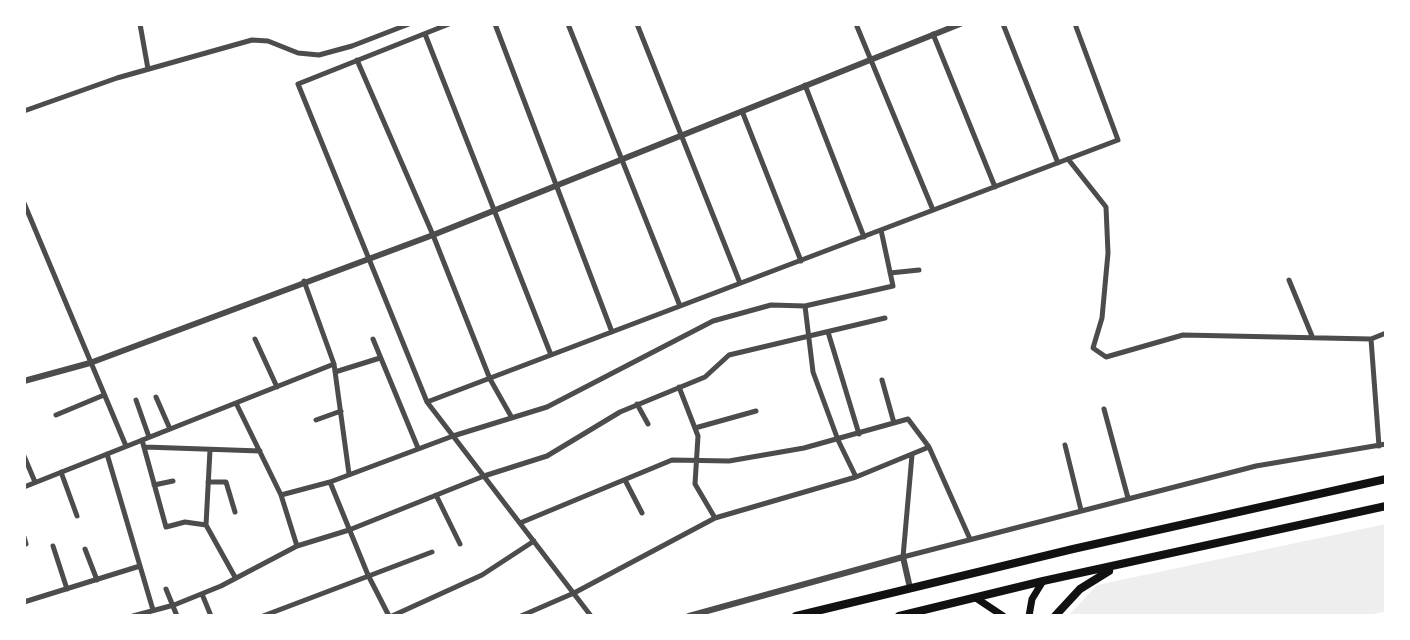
<!DOCTYPE html>
<style>
body{margin:0}
#map{position:relative;width:1410px;height:640px;overflow:hidden;background:#fff;font-family:"DM Sans",sans-serif}
canvas{display:block}
.frame{position:absolute;inset:0;border:26px solid #fff;pointer-events:none}
</style>
<div id="map">
<canvas width="1410" height="640"></canvas>
<div class="frame"></div>
</div>
<script>
const g = document.querySelector('canvas').getContext('2d');
g.lineJoin = 'round';
function fillPath(path, color) { g.fillStyle = color; g.fill(path, 'evenodd'); }
const toPath = rows => new Path2D(rows.map(r => 'M' + r).join(''));
function trace(path, color, width, dash) { g.strokeStyle = color; g.lineWidth = width; g.lineCap = dash ? 'butt' : 'round'; g.setLineDash(dash || []); g.stroke(path); }
fillPath(toPath([
 [1386,524,1386,611,1366,616,1068,616,1097,585]
]), '#eee');
trace(toPath([
 [140,24,148,69],
 [449,24,298,84,427,402,591,616],
 [495,24,612,332],
 [568,24,680,306],
 [637,24,740,283],
 [856,24,933,210],
 [1003,24,1058,163],
 [425,34,551,355],
 [933,34,995,187],
 [357,60,433,235,490,379,512,418],
 [805,85,864,237],
 [24,111,117,78,252,40,268,41,298,53,319,55,352,46,409,24],
 [742,111,801,261],
 [1068,159,1106,207,1108,253,1102,318,1093,348,1106,357,1183,335,1371,339,1386,333],
 [24,203,126,446],
 [890,273,919,270],
 [1289,280,1312,336],
 [304,281,334,364,349,474],
 [805,306,813,372,838,440,856,477],
 [828,332,859,434],
 [255,339,277,387],
 [373,339,418,448],
 [1371,339,1379,446],
 [335,372,380,358],
 [882,380,894,423],
 [679,387,698,436,695,484,715,518],
 [156,397,170,429],
 [136,400,149,437],
 [427,402,1118,140,1075,24],
 [236,403,281,495,297,546],
 [637,404,648,424],
 [1104,409,1128,498],
 [56,415,104,395],
 [316,420,341,411],
 [695,428,756,411],
 [142,440,166,527,185,522,206,525],
 [1065,445,1081,510],
 [145,447,260,451],
 [107,454,153,610],
 [912,455,903,557,1256,466,1386,444],
 [24,456,35,482],
 [61,472,77,516],
 [625,480,642,513],
 [208,482,226,482,235,512],
 [330,482,368,575,389,616],
 [154,485,173,481],
 [24,487,334,364],
 [281,495,330,482,453,436,547,407,713,321,771,305,805,306,893,286,881,230],
 [436,495,460,544],
 [520,523,672,460,729,461,804,448,908,419,929,447,970,539],
 [206,525,210,450],
 [206,525,235,577],
 [24,537,26,544],
 [53,546,67,589],
 [85,549,97,580],
 [166,589,177,616],
 [202,594,211,616],
 [24,602,140,566],
 [133,616,174,605,221,586,297,546,349,530,484,476,547,456,620,412,705,377,729,355,885,318],
 [263,616,432,552],
 [392,616,482,575,534,541],
 [521,616,574,593,715,518,856,477,929,447]
]), '#4c4c4c', 5);
trace(toPath([
 [24,381,90,363,433,235,960,24],
 [689,616,903,557,910,588]
]), '#4c4c4c', 6);
trace(toPath([
 [976,598,1003,616],
 [1029,616,1032,599,1043,581]
]), '#111', 7);
trace(toPath([
 [796,616,1073,549,1386,479],
 [899,616,1043,581,1386,506],
 [1055,616,1080,589,1109,571]
]), '#111', 8);
</script>
